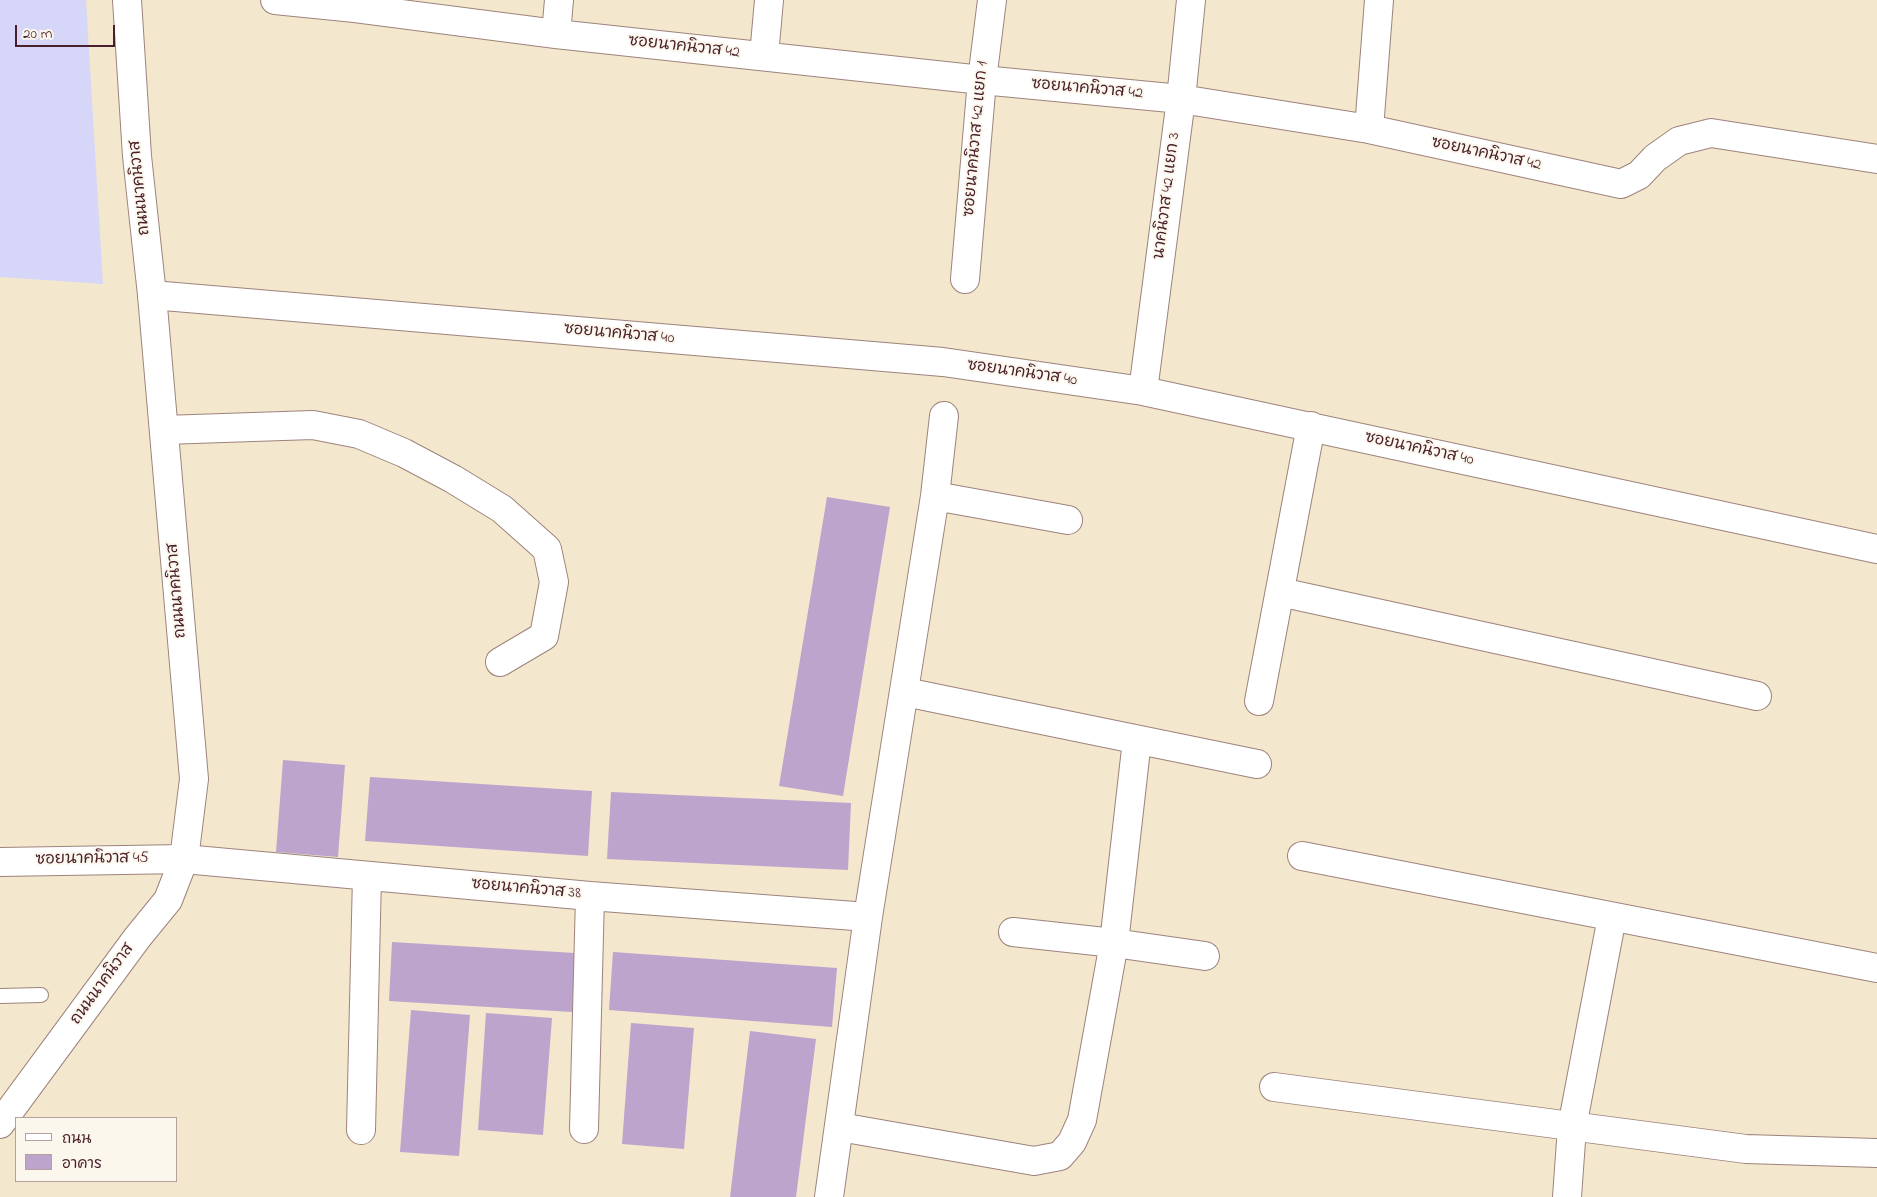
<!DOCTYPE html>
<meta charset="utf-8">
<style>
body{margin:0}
#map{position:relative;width:1877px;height:1197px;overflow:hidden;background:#f3e7cd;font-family:"Indie Flower","Playpen Sans Thai",sans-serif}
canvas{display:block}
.legend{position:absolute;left:15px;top:1117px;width:162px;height:65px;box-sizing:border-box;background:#fbf7ec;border:1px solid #b4a19f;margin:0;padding:6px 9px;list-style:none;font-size:15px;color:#4a1f2b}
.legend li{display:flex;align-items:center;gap:10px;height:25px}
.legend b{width:25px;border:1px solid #b4a19f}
.scale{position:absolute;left:15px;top:25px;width:100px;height:22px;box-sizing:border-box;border:2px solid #4a1f2b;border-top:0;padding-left:6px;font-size:15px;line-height:18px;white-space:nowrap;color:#4a1f2b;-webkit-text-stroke:4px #fbf7ec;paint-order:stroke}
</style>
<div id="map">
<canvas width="1877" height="1197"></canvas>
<ul class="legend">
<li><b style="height:6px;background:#fff"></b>ถนน</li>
<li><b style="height:14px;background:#bca4cd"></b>อาคาร</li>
</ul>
<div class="scale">20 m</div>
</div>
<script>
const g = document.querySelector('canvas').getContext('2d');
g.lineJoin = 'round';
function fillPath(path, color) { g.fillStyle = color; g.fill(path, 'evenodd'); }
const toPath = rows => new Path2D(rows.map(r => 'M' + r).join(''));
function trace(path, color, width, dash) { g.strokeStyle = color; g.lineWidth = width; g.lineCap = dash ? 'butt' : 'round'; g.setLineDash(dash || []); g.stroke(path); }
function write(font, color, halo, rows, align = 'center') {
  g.font = font + ' "Indie Flower","Playpen Sans Thai",sans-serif'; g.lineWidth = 4; g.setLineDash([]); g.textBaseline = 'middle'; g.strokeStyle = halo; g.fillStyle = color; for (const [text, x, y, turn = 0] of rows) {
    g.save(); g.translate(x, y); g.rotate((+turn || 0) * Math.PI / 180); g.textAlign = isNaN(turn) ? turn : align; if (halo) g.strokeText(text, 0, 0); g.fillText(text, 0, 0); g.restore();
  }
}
fillPath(toPath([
 [0,0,86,0,103,284,0,277]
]), '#d6d7f8');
fillPath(toPath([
 [827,497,890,507,843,796,779,786],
 [283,760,345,765,338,857,276,852],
 [370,777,592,791,588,856,365,841],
 [611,792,851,803,848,870,607,859],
 [392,942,575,953,572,1012,389,1001],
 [613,952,837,968,832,1027,609,1010],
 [411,1010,470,1015,459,1156,400,1152],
 [486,1013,552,1018,543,1135,478,1130],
 [631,1023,694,1028,684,1149,622,1144],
 [750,1031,816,1039,796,1197,730,1197]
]), '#bca4cd');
const lane = toPath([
 [0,996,41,995]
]);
const street = toPath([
 [275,0,355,8,556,34,982,80,1181,99,1369,129,1621,184,1639,175,1655,158,1679,141,1711,133,1877,159],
 [556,34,559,0],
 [764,56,769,0],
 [1369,129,1379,0],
 [965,279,982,80,992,0],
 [152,295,943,362,1143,391,1877,549],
 [1143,391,1181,99,1191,0],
 [164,430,313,425,359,434,404,453,453,479,502,509,547,549,554,582,544,636,500,662],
 [935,496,1068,520],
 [1280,592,1757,696],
 [905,692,1257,764],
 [1259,701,1311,426],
 [1302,856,1877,968],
 [0,862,184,859,590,896,868,917],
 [1013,932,1114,943,1205,956],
 [1274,1087,1746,1149,1877,1153],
 [840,1127,1034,1161,1060,1156,1072,1142,1082,1120,1114,943,1137,740],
 [584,1129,590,896],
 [361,1130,367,876],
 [829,1197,868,917,935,496,944,416],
 [1567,1197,1572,1127,1612,917]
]);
const secondary = toPath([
 [0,1124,137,938,168,900,184,859,194,779,152,295,137,156,127,0]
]);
trace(lane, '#9e837c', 16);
trace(street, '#9e837c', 30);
trace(secondary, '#9e837c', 30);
trace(lane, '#fff', 14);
trace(street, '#fff', 28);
trace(secondary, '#fff', 28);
write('16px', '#4a1f2b', '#fbf7ec', [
 ["ซอยนาคนิวาส 42",684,48,6],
 ["ซอยนาคนิวาส 42",1087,90,5],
 ["ซอยนาคนิวาส 42 แยก 1",977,139,-85],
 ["ซอยนาคนิวาส 42",1486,155,12],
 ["ถนนนาคนิวาส",141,188,-96],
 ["นาคนิวาส 42 แยก 3",1168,196,-83],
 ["ซอยนาคนิวาส 40",619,335,5],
 ["ซอยนาคนิวาส 40",1022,374,8],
 ["ซอยนาคนิวาส 40",1419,450,12],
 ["ถนนนาคนิวาส",178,591,-95],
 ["ซอยนาคนิวาส 45",92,860,-1],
 ["ซอยนาคนิวาส 38",526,890,5],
 ["ถนนนาคนิวาส",103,985,-54]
]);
</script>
